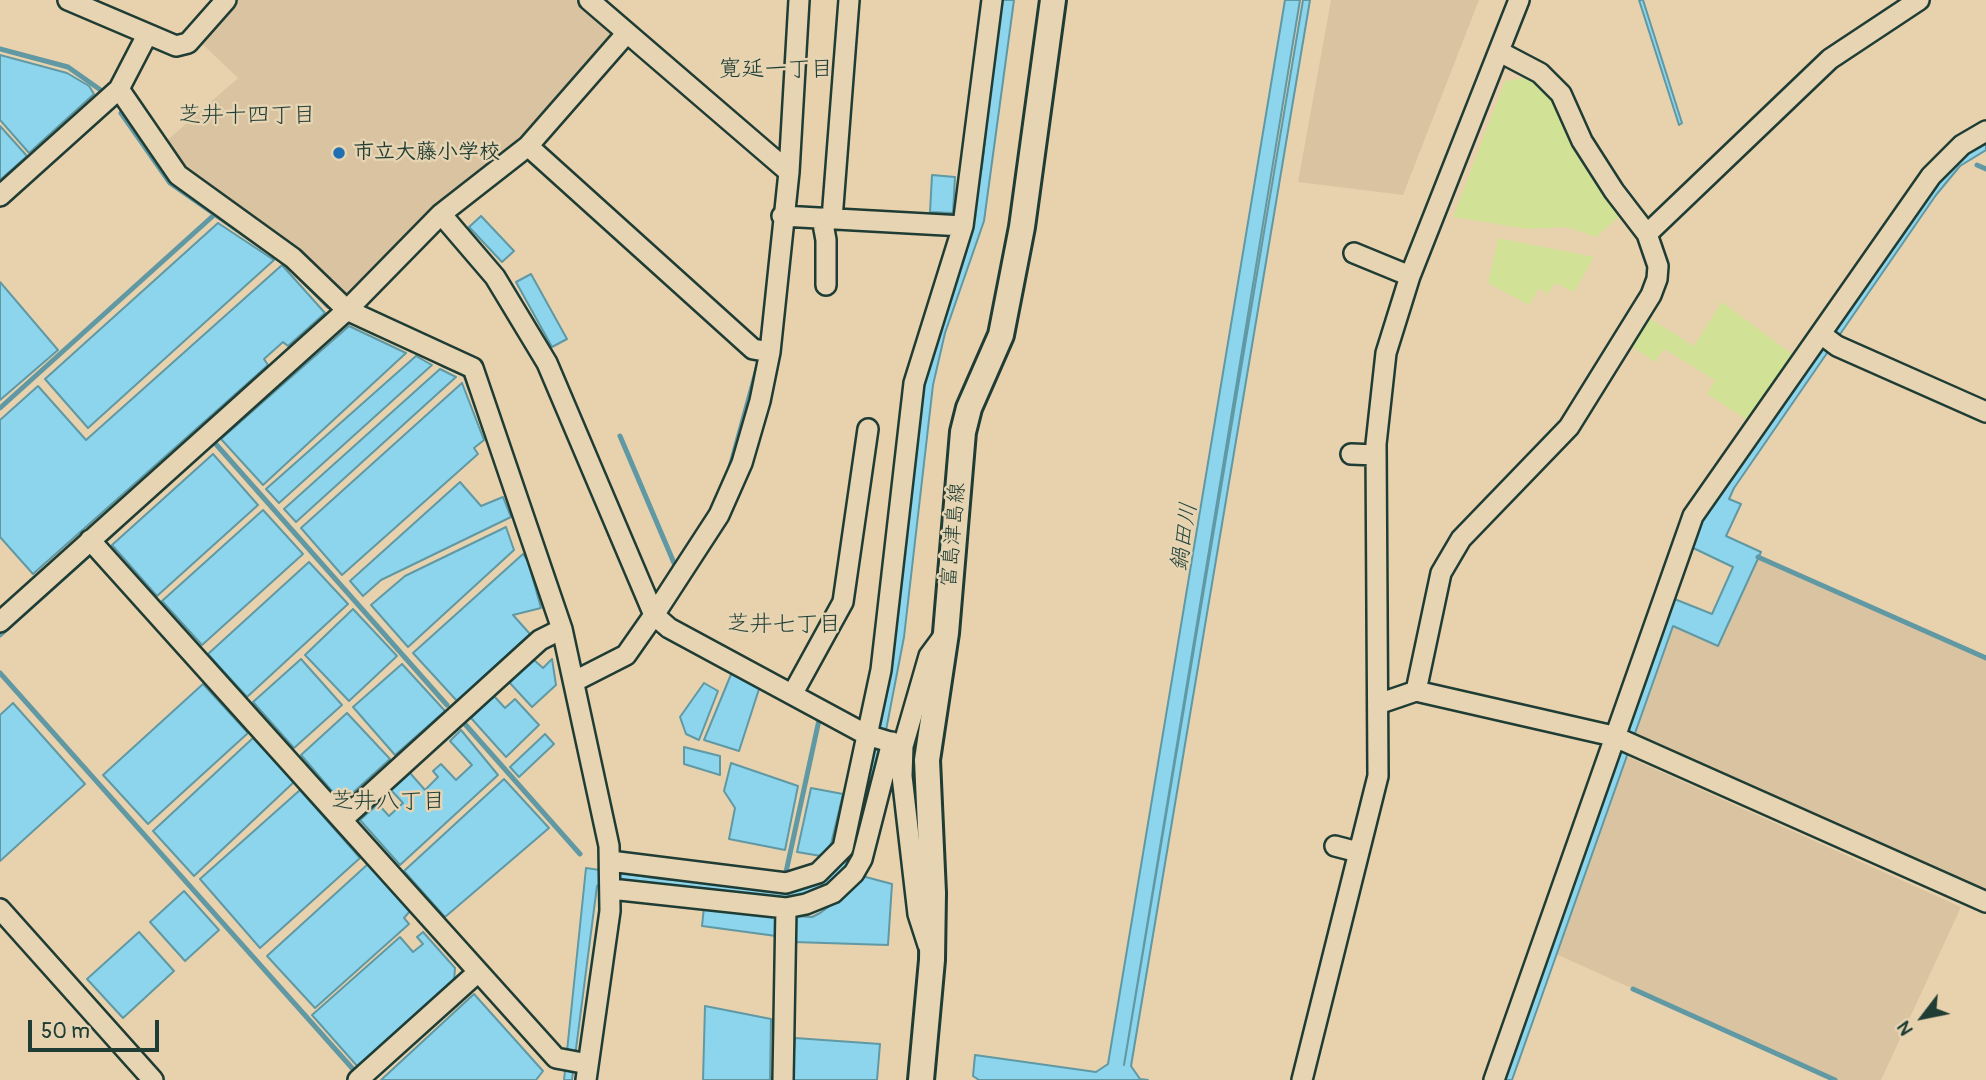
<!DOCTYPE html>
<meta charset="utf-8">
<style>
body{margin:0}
#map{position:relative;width:1986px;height:1080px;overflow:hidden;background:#e8d2ae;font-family:Pangolin,sans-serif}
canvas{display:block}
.north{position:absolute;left:1888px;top:982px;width:70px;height:70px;-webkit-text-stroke:5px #e6d4b2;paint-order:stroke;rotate:238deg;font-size:19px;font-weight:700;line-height:28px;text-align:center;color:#1f3d34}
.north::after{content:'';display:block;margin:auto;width:24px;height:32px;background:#1f3d34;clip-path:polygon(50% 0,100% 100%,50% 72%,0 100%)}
.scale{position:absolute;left:28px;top:1020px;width:131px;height:32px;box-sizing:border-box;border:4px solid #1f3d34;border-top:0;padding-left:9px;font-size:21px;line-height:24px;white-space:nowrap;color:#1f3d34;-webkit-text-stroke:5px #e6d4b2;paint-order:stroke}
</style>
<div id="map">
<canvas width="1986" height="1080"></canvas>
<div class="north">N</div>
<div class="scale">50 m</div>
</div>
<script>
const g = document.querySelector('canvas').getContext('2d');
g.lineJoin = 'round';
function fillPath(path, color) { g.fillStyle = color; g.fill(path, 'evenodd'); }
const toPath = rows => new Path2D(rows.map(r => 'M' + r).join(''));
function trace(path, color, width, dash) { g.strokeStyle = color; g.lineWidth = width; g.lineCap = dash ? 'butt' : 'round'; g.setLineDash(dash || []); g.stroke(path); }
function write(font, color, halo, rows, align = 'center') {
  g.font = font + ' Pangolin,"Klee One",sans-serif'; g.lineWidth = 5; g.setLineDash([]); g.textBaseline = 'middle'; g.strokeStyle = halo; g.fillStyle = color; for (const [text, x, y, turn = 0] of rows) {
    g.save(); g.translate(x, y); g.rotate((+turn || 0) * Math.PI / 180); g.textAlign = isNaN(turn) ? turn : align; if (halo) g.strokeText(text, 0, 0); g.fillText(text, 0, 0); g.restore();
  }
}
fillPath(toPath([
 [234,0,576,0,612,31,612,40,523,143,344,299,184,171,163,144,238,78,198,40],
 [1331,0,1479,0,1403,195,1298,182],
 [1758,557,1986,658,1986,893,1633,735,1673,625,1718,646],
 [1626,756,1961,907,1881,1080,1835,1080,1556,954]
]), '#d9c3a1');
fillPath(toPath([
 [1529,77,1544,84,1555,101,1572,141,1593,178,1621,215,1596,237,1567,227,1528,229,1453,217,1505,81],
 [1498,238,1594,257,1574,292,1555,283,1548,294,1539,288,1529,305,1488,283],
 [1722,302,1796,357,1749,421,1707,394,1715,380,1664,349,1655,362,1631,346,1649,318,1694,346]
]), '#d1e296');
const water = toPath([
 [1001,0,1014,0,984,221,945,333,933,385,904,637,866,834,845,876,799,900,601,883,597,886,572,1080,564,1080,586,868,661,879,789,890,820,881,845,858,896,633,924,375,973,209,982,166,1001,0],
 [1285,0,1300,0,1124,1065,1303,0,1310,0,1131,1066,1140,1079,1148,1080,979,1080,973,1076,975,1055,1096,1072,1108,1064,1285,0],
 [1639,0,1643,0,1682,123,1679,125,1639,0],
 [0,55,67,73,89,86,94,94,29,153,0,120,0,55],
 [0,126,27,156,0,180,0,126],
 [1986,142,1986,150,1960,166,1936,195,1734,488,1729,499,1741,504,1726,536,1761,552,1718,646,1673,626,1512,1080,1504,1080,1672,598,1712,614,1733,567,1689,546,1699,520,1942,178,1963,156,1986,142],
 [932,175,955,177,953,213,930,212,932,175],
 [481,216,514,251,502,262,469,227,481,216],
 [218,223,274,260,88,428,45,379,218,223],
 [282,265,325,313,288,346,283,342,264,359,268,365,33,574,0,537,0,420,38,386,86,440,282,265],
 [531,274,567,339,552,347,516,282,531,274],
 [0,282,58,350,0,400,0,282],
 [349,326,406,353,263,485,221,439,349,326],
 [416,356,432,365,279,503,266,489,416,356],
 [440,369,456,377,296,522,284,509,440,369],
 [462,383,484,440,474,448,478,454,342,575,301,528,462,383],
 [213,454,258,505,157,596,112,545,213,454],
 [460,482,481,506,503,497,511,517,381,580,363,596,350,581,460,482],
 [263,510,303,554,202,645,162,601,263,510],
 [506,527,514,550,408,647,371,605,405,576,506,527],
 [523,554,528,561,541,608,513,615,530,634,457,701,413,653,523,554],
 [309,562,348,604,247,697,208,654,309,562],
 [353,609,397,656,349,701,305,655,353,609],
 [301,659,342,705,294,748,253,702,301,659],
 [552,659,556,685,532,707,509,682,534,660,543,668,552,659],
 [402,664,445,711,395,755,353,707,402,664],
 [732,672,760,686,739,751,704,740,732,672],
 [704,683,718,691,699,740,686,734,680,717,704,683],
 [203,684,248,733,148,824,103,775,203,684],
 [494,696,505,708,515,699,539,725,506,757,471,718,494,696],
 [13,703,85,784,0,861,0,715,13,703],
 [347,713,390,759,347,798,338,798,301,755,347,713],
 [461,730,498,775,400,865,360,820,378,804,389,816,403,803,391,790,410,773,425,790,438,777,433,771,441,764,456,780,472,765,450,741,461,730],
 [545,734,554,744,519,777,510,767,545,734],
 [253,738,294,782,194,876,153,831,253,738],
 [684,747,720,756,720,775,684,764,684,747],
 [731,763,798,786,785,850,729,839,735,808,724,791,731,763],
 [504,779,549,828,445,917,404,871,504,779],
 [811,788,843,794,831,844,821,856,797,852,811,788],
 [300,790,360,858,260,948,200,879,300,790],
 [368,864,410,911,404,918,409,924,315,1008,267,956,368,864],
 [862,876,892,884,888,945,794,942,795,916,812,917,820,913,846,894,862,876],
 [184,891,219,930,185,961,150,922,184,891],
 [704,907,776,917,776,936,702,926,704,907],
 [139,932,174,971,123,1018,87,979,139,932],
 [423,932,455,968,454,981,358,1067,312,1015,400,937,413,952,423,944,417,937,423,932],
 [474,994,543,1071,536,1080,381,1080,474,994],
 [705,1006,771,1019,770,1080,703,1080,705,1006],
 [795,1038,880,1044,877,1080,792,1080,795,1038]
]);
fillPath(water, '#8cd5ed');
trace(water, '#6098a3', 2);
trace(toPath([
 [0,49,68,67,102,91],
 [121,113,170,183,263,248],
 [1977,165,1986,169],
 [301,279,328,306],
 [443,365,465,375,470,389],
 [0,408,214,215],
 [620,436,674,563,678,563,681,559],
 [211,445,214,442,447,705],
 [729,471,758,365],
 [107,539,138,510],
 [1758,557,1986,658],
 [0,635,87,557],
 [0,673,352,1068],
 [464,723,580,854],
 [786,872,819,720],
 [1633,989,1835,1080]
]), '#6098a3', 5);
const minor = toPath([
 [68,0,176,46,188,43,226,0],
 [589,0,789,172],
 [799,0,789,172,770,352,760,401,742,463,719,515,654,615,669,628,867,735,903,746,929,656,946,633],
 [119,89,178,175,293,258,347,310,473,368,562,629,609,846,610,911,586,1080],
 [528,146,753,349,770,352],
 [0,196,119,89,147,35],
 [441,214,495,277,547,363,654,615,626,655,575,681],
 [782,216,963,226],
 [822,218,826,240,826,285],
 [832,219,849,0],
 [1647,234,1830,59,1919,0],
 [1354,253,1410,276],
 [1821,334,1837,346,1986,412],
 [1351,454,1376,455],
 [90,540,556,1058,588,1064],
 [0,622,347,310,441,214,528,146,626,34],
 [1416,691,1441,573,1461,539,1569,427,1651,295,1657,279,1658,266,1647,234,1614,191,1582,141,1561,94,1540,73,1500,52],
 [793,693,843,602,868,429],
 [1378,704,1416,691,1613,736,1986,902],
 [903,746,902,776,918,914,928,945],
 [343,819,540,640,562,629],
 [1335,846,1358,852],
 [610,861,786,883,818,873,843,848,881,670,914,383,963,226,992,0],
 [611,889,786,908,806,904,833,893,854,873,862,859,892,742],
 [0,909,153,1080],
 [358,1080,477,973],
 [783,1080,786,908],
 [1302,1080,1378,776,1376,444,1386,353,1410,276,1519,0],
 [1494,1080,1693,516,1931,176,1962,145,1986,131]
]);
const major = toPath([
 [921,1080,932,960,933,893,927,760,946,633,963,432,969,408,1001,335,1022,227,1053,0]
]);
trace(minor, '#1f3d34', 24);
trace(major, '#1f3d34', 30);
trace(minor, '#e6d4b2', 19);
trace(major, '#e6d4b2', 24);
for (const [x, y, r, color] of [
 [339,153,7,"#1f6fb2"]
]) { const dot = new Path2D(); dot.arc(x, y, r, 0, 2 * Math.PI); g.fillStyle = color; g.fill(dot); trace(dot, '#e6d4b2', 2.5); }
write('bold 21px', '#1f3d34', '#e6d4b2', [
 ["市立大藤小学校",353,153]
], 'left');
write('21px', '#1f3d34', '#e6d4b2', [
 ["富島津島線",954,535,-85]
]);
write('23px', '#1f3d34', '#e6d4b2', [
 ["寛延一丁目",776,70],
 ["芝井十四丁目",247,116],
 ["芝井七丁目",784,625],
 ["芝井八丁目",388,802]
]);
write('italic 23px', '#24453d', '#e6d4b2', [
 ["鍋田川",1185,537,-81]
]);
</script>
